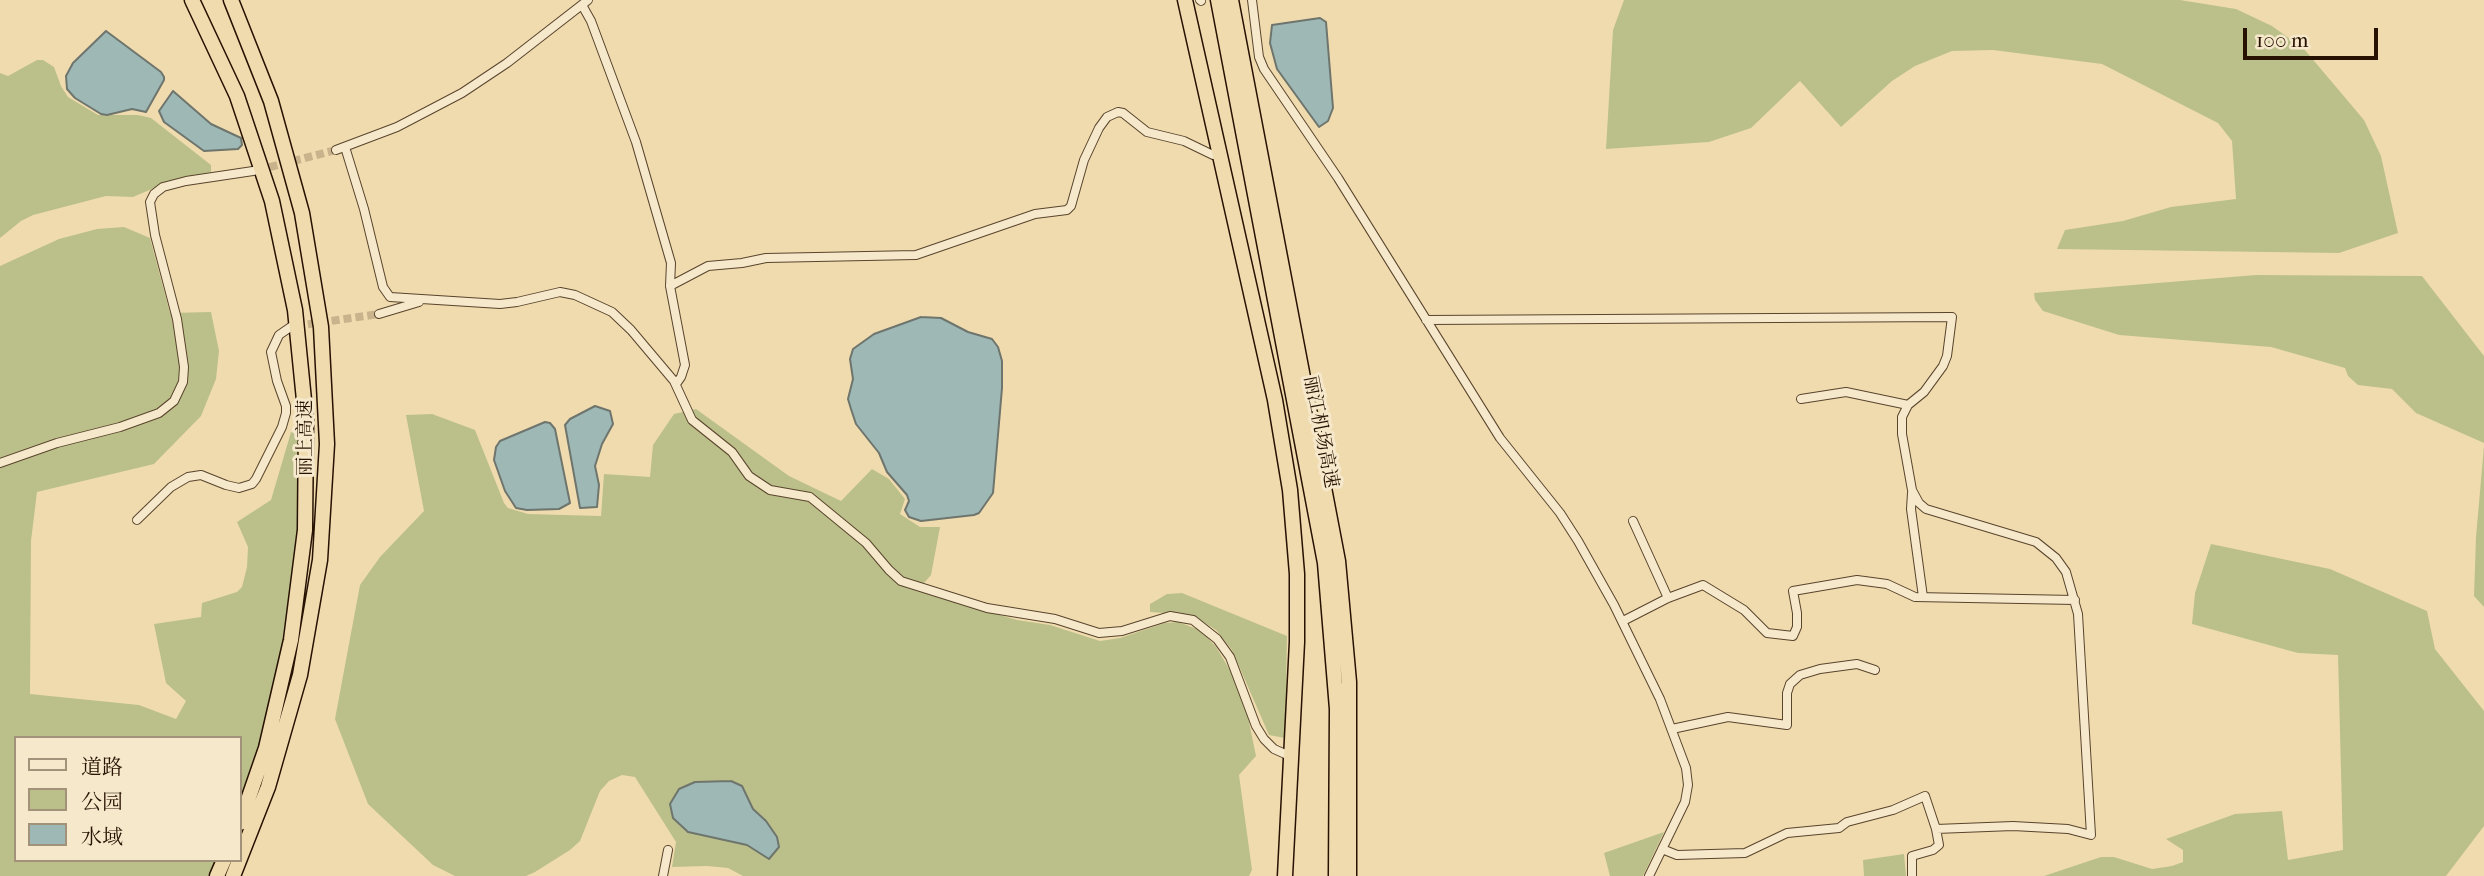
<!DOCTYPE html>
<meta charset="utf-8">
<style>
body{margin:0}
#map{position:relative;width:2484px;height:876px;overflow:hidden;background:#f0dbaf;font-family:"IM FELL French Canon","Noto Serif SC",serif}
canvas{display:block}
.legend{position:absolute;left:14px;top:736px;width:228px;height:126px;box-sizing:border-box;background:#f5e8cb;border:2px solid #a3927a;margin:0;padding:9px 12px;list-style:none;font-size:21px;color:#271100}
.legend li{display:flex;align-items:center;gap:14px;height:35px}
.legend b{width:35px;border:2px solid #a3927a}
.scale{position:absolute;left:2243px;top:28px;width:135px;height:32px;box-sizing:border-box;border:4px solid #271100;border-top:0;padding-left:9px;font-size:21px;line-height:24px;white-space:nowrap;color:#271100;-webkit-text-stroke:5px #f5e8cb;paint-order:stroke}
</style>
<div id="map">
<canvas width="2484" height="876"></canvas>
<ul class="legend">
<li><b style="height:9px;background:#f5e8cb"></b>道路</li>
<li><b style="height:19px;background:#bbc08a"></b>公园</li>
<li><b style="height:19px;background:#9eb8b6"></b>水域</li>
</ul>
<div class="scale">100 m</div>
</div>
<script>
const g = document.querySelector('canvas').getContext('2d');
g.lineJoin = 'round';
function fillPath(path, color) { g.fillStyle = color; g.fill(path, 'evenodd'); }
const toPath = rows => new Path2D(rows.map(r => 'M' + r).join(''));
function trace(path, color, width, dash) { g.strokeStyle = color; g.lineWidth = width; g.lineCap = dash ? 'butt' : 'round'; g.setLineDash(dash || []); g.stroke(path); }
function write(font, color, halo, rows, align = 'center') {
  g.font = font + ' "IM FELL French Canon","Noto Serif SC",serif'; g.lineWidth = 6; g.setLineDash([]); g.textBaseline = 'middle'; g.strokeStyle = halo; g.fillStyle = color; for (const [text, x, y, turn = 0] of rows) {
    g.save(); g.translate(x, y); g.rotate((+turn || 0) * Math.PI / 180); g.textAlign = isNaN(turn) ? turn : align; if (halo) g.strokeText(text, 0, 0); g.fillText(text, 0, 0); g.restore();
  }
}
fillPath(toPath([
 [1624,0,2180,0,2236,9,2272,26,2304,49,2364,120,2381,156,2398,233,2339,253,2057,249,2065,230,2123,221,2171,207,2236,199,2232,141,2218,123,2102,64,1993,50,1952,51,1915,66,1892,81,1841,127,1800,81,1751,128,1709,142,1606,149,1613,30],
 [37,60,43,60,54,67,61,86,68,97,98,115,138,115,151,118,211,165,211,172,166,183,133,197,106,196,33,215,21,221,0,238,0,73,8,76],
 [124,227,150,238,170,313,211,312,219,351,216,379,201,416,154,464,37,492,31,541,30,694,139,705,176,719,186,701,166,683,154,624,201,617,202,603,237,592,242,587,247,567,248,547,237,522,271,500,291,432,301,434,304,479,285,660,240,808,240,738,16,738,16,860,216,860,208,876,0,876,0,266,59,239,97,229],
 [2256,275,2422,276,2484,356,2484,443,2416,413,2392,389,2358,385,2348,376,2345,368,2271,347,2119,335,2043,311,2035,300,2034,293],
 [696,409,789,476,841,501,872,469,889,479,905,499,900,514,920,527,940,527,931,575,917,591,1017,620,1050,625,1100,641,1120,638,1165,623,1178,622,1197,629,1207,637,1216,647,1233,675,1248,717,1256,756,1239,775,1252,870,1249,876,743,876,728,868,707,866,672,867,676,842,635,777,622,775,609,781,600,791,580,841,570,850,535,872,526,876,455,876,433,865,368,804,335,719,360,585,380,557,424,511,406,415,432,414,475,430,504,503,508,508,528,514,601,516,604,474,650,477,653,445,674,414],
 [2484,446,2484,607,2474,596,2476,537],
 [2211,544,2330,569,2427,611,2435,649,2484,711,2484,826,2446,876,2044,876,2101,857,2114,857,2152,869,2172,866,2183,862,2183,850,2166,839,2235,814,2282,811,2288,860,2343,850,2338,655,2298,653,2192,624,2195,593],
 [1182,593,1287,636,1285,738,1269,735,1232,650,1216,630,1192,615,1150,612,1150,604,1167,594],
 [1664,832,1643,876,1610,876,1604,853],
 [1904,854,1906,876,1864,876,1863,860]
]), '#bbc08a');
const water = toPath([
 [1320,18,1326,22,1333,108,1328,121,1319,127,1277,69,1270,43,1272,25,1320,18],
 [106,31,161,72,164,77,164,80,146,112,132,109,107,115,101,114,75,98,67,89,66,76,73,63,106,31],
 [173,91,211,124,241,138,242,145,238,149,204,151,164,122,159,111,173,91],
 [921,317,941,318,968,332,992,339,998,347,1002,361,1002,388,993,493,979,513,974,515,921,521,909,517,905,510,909,501,907,495,887,472,879,453,856,424,851,409,848,399,853,379,850,359,853,349,874,334,921,317],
 [595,406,610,411,613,424,602,444,595,466,599,485,597,507,580,508,565,425,570,419,595,406],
 [545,422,550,423,555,429,570,503,559,509,527,510,516,508,505,491,494,460,496,447,500,441,545,422],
 [731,781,742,786,753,809,766,821,777,837,779,847,769,859,747,845,688,832,673,818,670,804,679,789,695,782,731,781]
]);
fillPath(water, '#9eb8b6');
trace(water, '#6e756d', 2);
trace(toPath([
 [258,170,336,150],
 [296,326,379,314]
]), '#c8b38c', 8, [8, 4]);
const street = toPath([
 [1200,0,1201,1],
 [1252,0,1259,57,1264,69,1338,178,1500,438,1560,513,1578,541,1614,605,1660,699,1686,768,1688,785,1685,802,1649,876],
 [582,5,591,21,636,142,671,263,670,286,685,365,681,377,676,384],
 [345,147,364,209,383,287,390,297,500,304,517,302,560,292,575,295,612,312,631,330,674,381,692,420,732,452,749,476,770,490,810,497,866,543,889,570,901,581,987,608,1055,619,1099,633,1122,631,1170,616,1193,620,1217,639,1230,657,1256,726,1264,739,1274,749,1292,757],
 [336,150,397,127,462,93,507,63,588,0],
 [670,286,708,266,742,263,766,258,916,255,1035,214,1067,210,1071,206,1084,160,1099,128,1107,117,1118,112,1123,113,1147,132,1184,141,1213,155,1220,155],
 [379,314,419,302],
 [1426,320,1952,317,1947,356,1943,366,1924,392,1908,405,1902,417,1902,434,1912,490,1919,503,1926,509,2036,542,2056,558,2066,572,2078,614,2091,835,2068,829,2013,826,1936,829,1939,845,1933,850,1912,856,1912,876],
 [1801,399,1846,392,1908,405],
 [0,463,57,443,120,427,159,413,174,401,183,382,184,367,177,319,155,235,150,202,154,194,163,187,186,181,253,171],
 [1912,493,1911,509,1923,597],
 [137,520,171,487,188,477,201,475,226,485,239,488,252,484,256,479,282,427,286,413,286,406,277,381,271,352,279,335,292,326],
 [1633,521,1668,598],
 [1623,621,1668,598,1703,585,1744,610,1767,633,1793,636,1797,627,1797,613,1793,591,1857,580,1887,584,1915,597,2075,600],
 [1672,729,1728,717,1787,725,1787,693,1790,684,1800,675,1820,669,1857,664,1875,670],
 [1662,849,1677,855,1745,853,1787,833,1839,828,1847,822,1893,810,1925,796,1936,829],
 [663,876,668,850]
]);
const highway = toPath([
 [192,0,237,96,272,201,295,310,306,420,305,530,291,640,266,748,240,823],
 [231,0,271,101,302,213,321,327,327,444,320,560,300,675,268,787,233,876],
 [1185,0,1275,400,1290,490,1297,574,1297,642,1285,876],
 [1218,0,1325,563,1337,709,1336,876],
 [1231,0,1338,561,1349,682,1349,876],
 [217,876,224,860]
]);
trace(street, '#59442c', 10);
trace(highway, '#271100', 17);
trace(street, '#f5e8cb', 8);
trace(highway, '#f0dbaf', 14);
write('19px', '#271100', '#f5e8cb', [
 ["丽江机场高速",1320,432,79],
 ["丽上高速",306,438,-90]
]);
</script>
